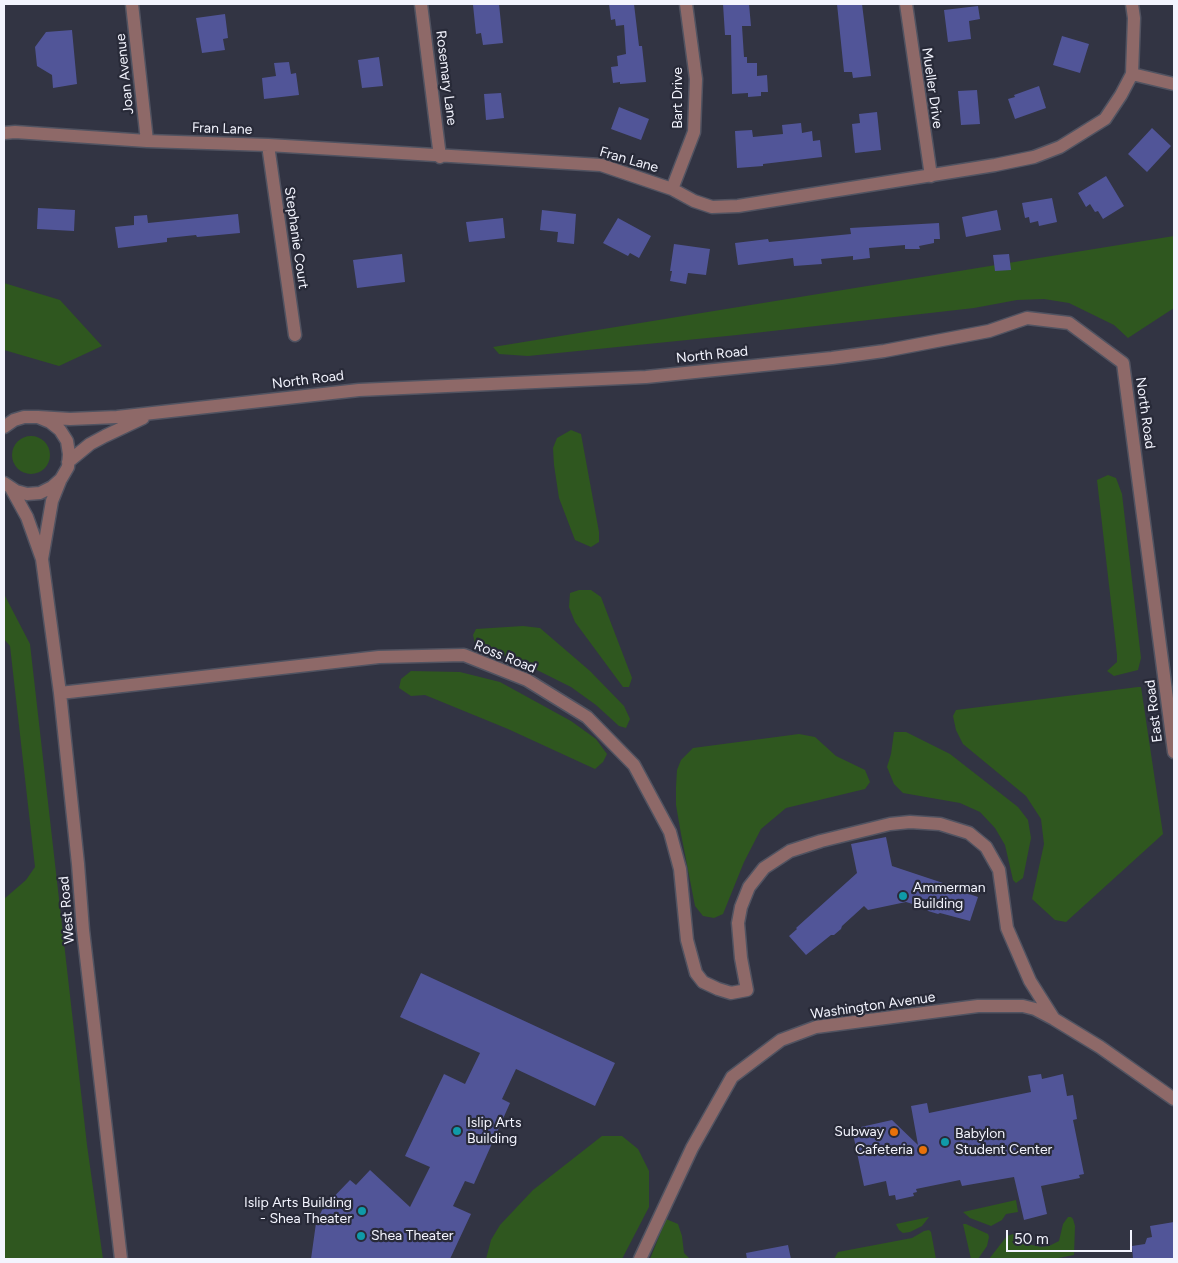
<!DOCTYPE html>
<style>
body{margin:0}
#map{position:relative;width:1178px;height:1263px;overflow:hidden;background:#323443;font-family:Figtree,sans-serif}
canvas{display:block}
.frame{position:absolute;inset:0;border:5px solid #f3f4fe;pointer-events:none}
.scale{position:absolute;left:1006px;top:1230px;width:126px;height:22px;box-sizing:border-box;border:2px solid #f3f4fe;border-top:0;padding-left:6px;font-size:15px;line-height:18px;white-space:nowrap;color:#f3f4fe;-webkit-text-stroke:4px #282a38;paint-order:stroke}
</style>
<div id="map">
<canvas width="1178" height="1263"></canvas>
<div class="frame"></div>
<div class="scale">50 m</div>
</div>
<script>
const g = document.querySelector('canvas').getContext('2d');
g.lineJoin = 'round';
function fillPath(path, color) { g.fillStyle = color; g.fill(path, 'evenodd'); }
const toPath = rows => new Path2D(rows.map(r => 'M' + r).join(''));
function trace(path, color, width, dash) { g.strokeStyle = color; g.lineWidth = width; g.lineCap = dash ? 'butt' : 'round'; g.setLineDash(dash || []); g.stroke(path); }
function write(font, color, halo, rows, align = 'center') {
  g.font = font + ' Figtree,sans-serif'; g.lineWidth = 4.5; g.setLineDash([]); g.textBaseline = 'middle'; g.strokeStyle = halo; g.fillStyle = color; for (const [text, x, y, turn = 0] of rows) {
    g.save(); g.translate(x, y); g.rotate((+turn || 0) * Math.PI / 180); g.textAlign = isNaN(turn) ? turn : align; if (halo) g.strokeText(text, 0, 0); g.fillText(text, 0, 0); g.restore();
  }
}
fillPath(toPath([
 [1174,236,1174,308,1128,338,1114,325,1069,303,1044,299,1017,300,974,308,737,335,528,356,499,354,493,347],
 [4,283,60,300,102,346,59,366,4,350],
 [571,430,581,434,599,532,599,542,591,547,575,540,559,498,554,465,553,448,557,438],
 '12 455a19 19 0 1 1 38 0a19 19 0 1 1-38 0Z',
 [1108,475,1116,478,1122,494,1141,658,1138,670,1114,676,1107,671,1117,662,1117,655,1097,480],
 [579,590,591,590,601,597,632,678,629,687,623,687,575,622,569,607,570,593],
 [4,594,30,644,87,1145,103,1259,4,1259,4,899,26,880,35,867,10,646,4,639],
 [523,626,540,628,590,671,624,706,630,719,626,728,619,726,596,705,571,687,533,668,475,643,473,635,476,629],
 [411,671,460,672,500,682,571,721,596,739,607,754,603,762,595,769,508,729,425,695,411,696,399,688,401,679],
 [1138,687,1141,687,1163,834,1066,922,1055,920,1032,899,1044,844,1041,819,1026,796,963,744,956,730,953,716,956,710],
 [894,732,906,732,950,754,1018,807,1028,820,1031,838,1023,878,1016,883,1013,880,1005,845,995,828,980,812,960,803,903,793,894,784,887,767,891,754],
 [799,734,815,737,836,756,865,770,870,782,865,789,786,808,761,829,744,862,723,914,714,918,703,916,695,906,681,834,676,805,676,787,677,770,681,760,693,748],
 [602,1136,622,1136,638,1149,649,1171,649,1207,622,1259,486,1259,491,1240,500,1225,533,1190],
 [1016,1200,1018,1212,1006,1214,1002,1220,991,1226,970,1218,963,1212],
 [929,1217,922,1226,910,1232,903,1233,899,1230,896,1224],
 [1068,1217,1071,1217,1073,1219,1075,1226,1074,1255,1053,1259,989,1259,1007,1236,1013,1234,1032,1245,1041,1247,1049,1246,1059,1241,1063,1224],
 [666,1219,678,1224,682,1236,684,1253,690,1259,650,1259],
 [963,1224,966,1224,988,1234,989,1237,987,1246,978,1259,971,1259],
 [929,1230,931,1232,936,1259,834,1259,838,1252,912,1238,924,1231]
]), '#2f571f');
fillPath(toPath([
 [485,4,499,4,503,43,483,45,481,33,476,34,473,5],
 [609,4,634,4,639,46,642,46,646,82,620,84,620,82,613,83,611,67,618,66,617,56,626,54,624,25,616,26,615,19,611,20],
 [723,4,749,4,751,26,742,26,744,57,747,57,747,63,757,63,757,76,767,75,768,92,761,92,761,96,748,97,748,93,732,94,731,35,725,35],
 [837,4,862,4,871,76,853,78,852,72,844,72],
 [978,6,980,19,969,21,971,39,948,42,944,10],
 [225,14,228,38,223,39,225,50,202,53,196,18],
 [72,30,77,84,53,88,52,75,37,66,35,47,46,32],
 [1062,36,1089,44,1080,73,1053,65],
 [379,57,383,86,362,88,358,60],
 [289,62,291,74,296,73,299,95,264,99,262,78,276,76,274,63],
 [1039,86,1046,108,1015,119,1008,99,1015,97,1014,95],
 [977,90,980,124,961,125,958,91],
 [501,93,504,118,486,120,484,94],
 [619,107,649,119,641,140,611,129],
 [877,112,881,150,855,153,852,124,860,123,859,114],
 [801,123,802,133,812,131,813,141,820,140,822,157,763,164,763,166,737,168,735,131,752,130,753,137,783,134,782,125],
 [1152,128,1171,146,1147,172,1128,154],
 [1106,176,1124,206,1103,219,1098,211,1095,212,1090,204,1086,207,1078,193],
 [1052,198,1057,222,1039,226,1038,221,1030,223,1029,217,1025,218,1022,203],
 [38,208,75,210,74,231,37,229],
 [542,210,576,214,574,244,557,242,558,232,540,230],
 [997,210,1001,230,966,237,962,217],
 [238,214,240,233,197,237,196,235,167,238,167,242,118,248,115,227,134,225,134,216,147,215,148,223],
 [503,218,505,238,469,242,466,222],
 [618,218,651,236,639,258,630,253,628,256,603,243],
 [939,223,940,239,934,239,934,243,919,246,920,249,905,249,905,245,869,248,870,258,853,260,853,256,821,259,822,264,794,266,793,258,738,265,735,243,768,239,769,242,851,234,850,228],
 [674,244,710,249,706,275,688,273,686,284,670,281,672,271,670,271],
 [402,254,405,282,357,288,353,260],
 [1009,254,1011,270,995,271,993,255],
 [886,837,892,866,970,892,969,894,978,897,970,921,940,913,938,914,928,911,926,908,906,902,868,910,864,906,842,926,841,929,834,935,831,935,806,955,789,936,797,929,796,928,857,873,851,844],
 [421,973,615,1063,595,1106,516,1069,502,1099,510,1103,474,1184,465,1181,453,1206,471,1214,450,1259,311,1259,316,1223,323,1208,350,1180,356,1185,370,1170,410,1207,430,1167,405,1156,444,1074,465,1084,480,1053,400,1017],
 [1041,1074,1042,1079,1063,1074,1067,1096,1073,1095,1077,1119,1073,1120,1084,1174,1079,1175,1080,1178,1041,1186,1047,1214,1024,1220,1014,1177,962,1186,960,1180,916,1189,917,1192,913,1193,914,1196,896,1200,895,1195,889,1196,886,1181,864,1186,852,1129,892,1120,918,1145,911,1106,927,1103,929,1113,1031,1092,1028,1076],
 [1174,1222,1174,1259,1133,1259,1132,1246,1145,1244,1147,1238,1152,1237,1150,1226],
 [788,1245,791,1259,747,1259,746,1253]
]), '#515598');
const street = toPath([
 [132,4,147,141],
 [421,4,440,157],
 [906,4,931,176],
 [1132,74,1174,84],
 [4,133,15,132,147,141,268,145,601,165,672,189,694,201,712,207,738,206,995,165,1034,157,1060,147,1105,119,1121,95,1132,74,1134,18,1132,4],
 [268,145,295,335],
 [672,189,694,132,696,79,686,4],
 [38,417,70,419,117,417,359,390,646,377,832,358,884,351,989,331,1027,318,1069,323,1123,363,1174,752],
 [4,427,14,420,24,417,38,417,50,422,60,430,67,441,69,454,68,467,61,479,52,487,40,493,27,494,16,491,4,483],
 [68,462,90,444,105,436,143,418],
 [11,488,27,517,42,559,60,693,78,864,83,930,121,1259],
 [42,559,52,501,60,481],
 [60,693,379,657,464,655,527,680,587,717,634,765,670,832,680,869,687,940,696,973,703,982,718,989,731,993,747,990,741,958,738,923,741,907,749,887,764,868,790,851,821,841,890,824,910,822,940,824,969,833,986,847,999,870,1007,928,1030,981,1054,1019],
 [640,1259,692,1148,732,1077,781,1040,816,1027,978,1006,1023,1006,1035,1009,1054,1019,1100,1047,1174,1099]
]);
trace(street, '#515361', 15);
trace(street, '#8e6968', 12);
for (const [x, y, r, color] of [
 [903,896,5,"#0f9aa8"],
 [457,1131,5,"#0f9aa8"],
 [894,1132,5,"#e8710a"],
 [945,1142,5,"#0f9aa8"],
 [923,1150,5,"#e8710a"],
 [362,1211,5,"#0f9aa8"],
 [361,1236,5,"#0f9aa8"]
]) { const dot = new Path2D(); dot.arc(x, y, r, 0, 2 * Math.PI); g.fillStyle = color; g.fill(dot); trace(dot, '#282a38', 2); }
write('14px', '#f3f4fe', '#282a38', [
 ["Joan Avenue",125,74,-96],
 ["Rosemary Lane",446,78,83],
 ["Mueller Drive",932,88,82],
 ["Bart Drive",678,98,-90],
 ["Fran Lane",222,129,2],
 ["Fran Lane",629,160,16],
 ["Stephanie Court",296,238,82],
 ["North Road",712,355,-6],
 ["North Road",308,380,-7],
 ["North Road",1145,413,82],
 ["Ross Road",505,657,22],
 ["East Road",1154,711,-97],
 ["West Road",67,910,-95],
 ["Washington Avenue",873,1006,-8]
]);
write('14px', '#f3f4fe', '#282a38', [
 ["Ammerman",913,888],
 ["Building",913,904],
 ["Islip Arts",467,1123],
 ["Building",467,1139],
 ["Subway",884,1132,"right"],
 ["Babylon",955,1134],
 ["Student Center",955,1150],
 ["Cafeteria",913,1150,"right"],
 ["Islip Arts Building",352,1203,"right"],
 ["- Shea Theater",352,1219,"right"],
 ["Shea Theater",371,1236]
], 'left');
</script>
